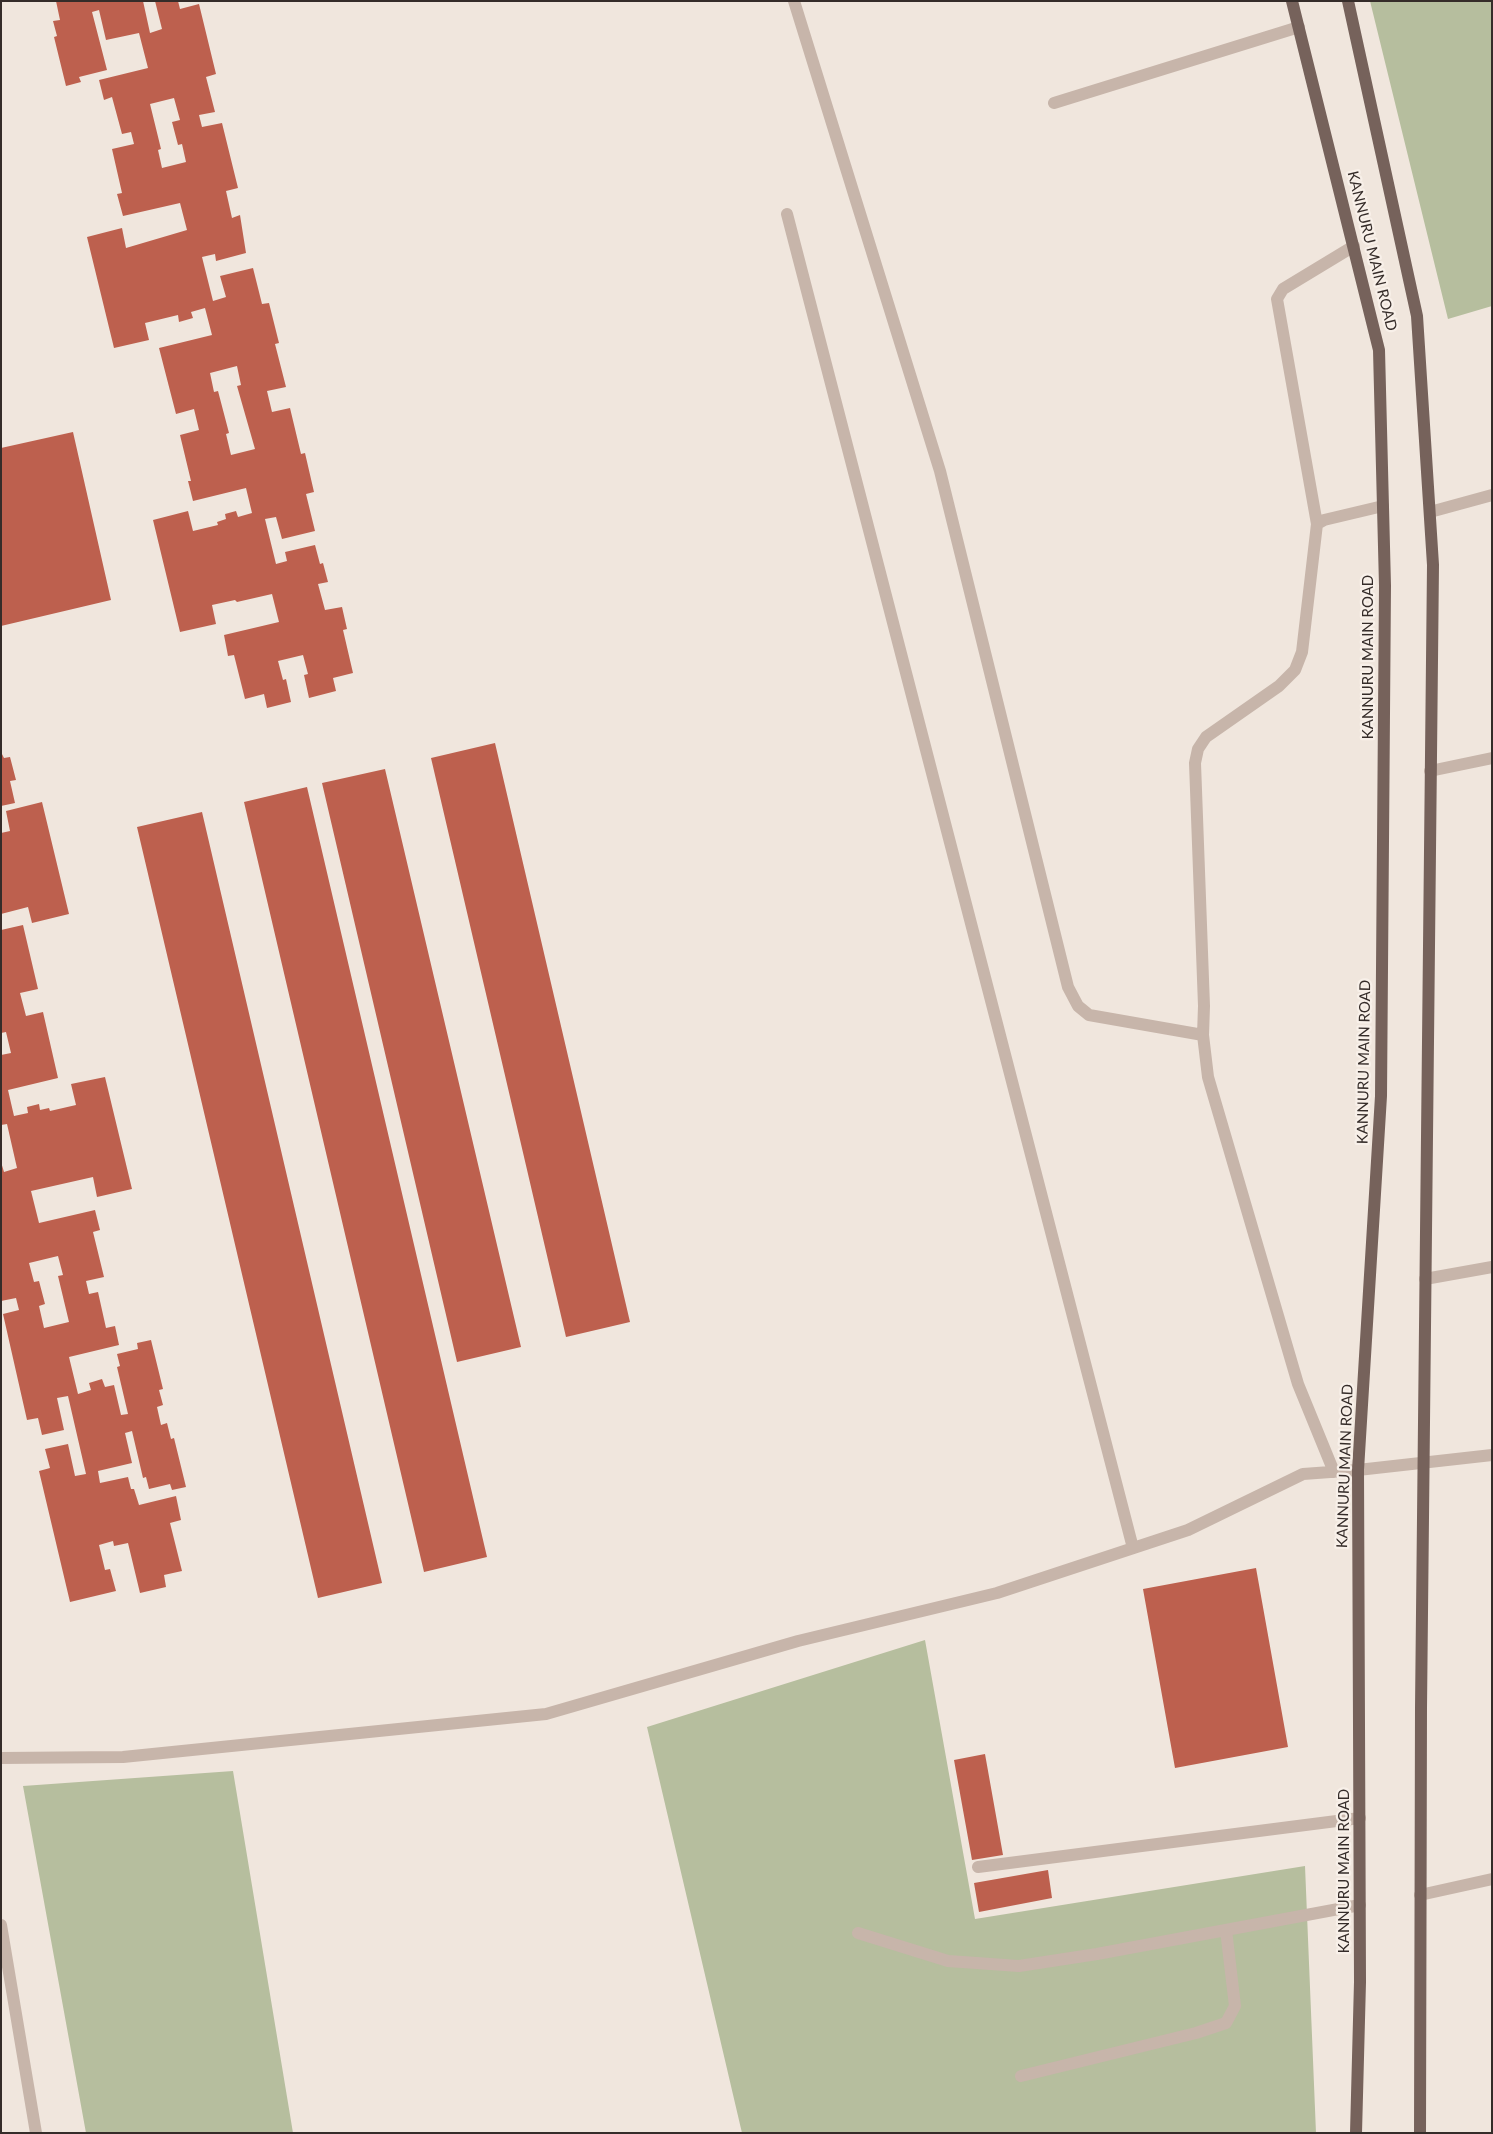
<!DOCTYPE html>
<style>
body{margin:0}
#map{position:relative;width:1493px;height:2134px;overflow:hidden;background:#f0e6dd;font-family:Lato,sans-serif}
canvas{display:block}
.frame{position:absolute;inset:0;border:2px solid #352c29;pointer-events:none}
</style>
<div id="map">
<canvas width="1493" height="2134"></canvas>
<div class="frame"></div>
</div>
<script>
const g = document.querySelector('canvas').getContext('2d');
g.lineJoin = 'round';
function fillPath(path, color) { g.fillStyle = color; g.fill(path, 'evenodd'); }
const toPath = rows => new Path2D(rows.map(r => 'M' + r).join(''));
function trace(path, color, width, dash) { g.strokeStyle = color; g.lineWidth = width; g.lineCap = dash ? 'butt' : 'round'; g.setLineDash(dash || []); g.stroke(path); }
function write(font, color, halo, rows, align = 'center') {
  g.font = font + ' Lato,sans-serif'; g.lineWidth = 4.5; g.setLineDash([]); g.textBaseline = 'middle'; g.strokeStyle = halo; g.fillStyle = color; for (const [text, x, y, turn = 0] of rows) {
    g.save(); g.translate(x, y); g.rotate((+turn || 0) * Math.PI / 180); g.textAlign = isNaN(turn) ? turn : align; if (halo) g.strokeText(text, 0, 0); g.fillText(text, 0, 0); g.restore();
  }
}
fillPath(toPath([
 [1370,1,1492,1,1492,306,1448,319],
 [925,1640,975,1919,1305,1866,1316,2133,742,2133,647,1727],
 [233,1771,293,2133,86,2133,23,1786]
]), '#b6be9e');
fillPath(toPath([
 [56,1,143,1,150,33,162,29,155,1,178,1,180,9,199,4,216,74,206,77,215,112,199,115,202,127,222,123,238,188,226,191,232,218,240,215,246,253,216,261,215,254,202,257,213,301,226,297,220,276,253,268,262,304,269,303,279,343,275,344,286,387,267,391,272,412,290,408,301,454,305,453,314,492,306,494,315,531,282,539,276,517,265,519,276,564,287,561,285,552,315,545,320,564,323,563,328,582,318,584,325,610,342,607,347,629,343,630,353,673,333,678,336,691,309,698,304,675,308,674,303,655,278,661,283,680,286,679,291,702,267,708,264,694,245,699,234,655,228,656,224,635,279,622,272,594,237,602,235,600,212,605,216,624,180,632,153,520,188,511,193,531,218,525,217,522,226,519,225,514,236,511,238,517,252,513,246,488,193,501,188,481,191,481,180,435,199,430,194,409,176,414,159,348,212,335,205,308,191,312,193,318,179,322,178,315,145,323,149,340,114,348,87,237,122,228,126,248,187,230,180,203,123,216,117,194,122,193,112,149,134,144,131,132,122,134,112,97,104,100,99,80,148,68,139,33,106,40,99,10,92,12,107,70,79,77,81,82,66,86,54,37,57,36,53,21,60,20],
 [174,98,180,120,172,122,178,145,182,144,186,162,162,168,158,150,161,149,150,104],
 [237,366,241,385,237,386,255,449,231,455,226,434,229,433,218,391,214,392,210,373],
 [73,432,111,600,1,626,1,448],
 [495,743,630,1322,566,1337,431,758],
 [1,752,4,758,10,757,16,780,10,781,15,803,1,806],
 [385,769,521,1347,457,1362,322,783],
 [307,787,487,1557,424,1572,244,802],
 [42,802,69,914,32,923,28,907,1,914,1,833,10,831,6,811],
 [202,812,382,1583,318,1598,137,827],
 [23,925,38,989,20,993,26,1016,43,1012,58,1078,8,1090,14,1116,28,1113,27,1107,39,1104,40,1110,49,1108,50,1111,76,1105,71,1084,105,1077,132,1189,97,1197,93,1177,31,1191,39,1223,95,1210,100,1230,93,1232,104,1277,86,1281,89,1294,98,1292,106,1328,115,1326,119,1345,69,1357,78,1394,91,1390,89,1383,102,1379,105,1387,114,1385,121,1415,128,1414,117,1367,120,1366,117,1354,138,1349,137,1343,151,1340,163,1389,159,1390,163,1405,157,1407,161,1425,167,1423,171,1439,174,1438,186,1487,172,1490,170,1484,149,1489,146,1477,143,1478,132,1431,125,1433,132,1463,98,1471,100,1483,128,1477,131,1489,134,1489,139,1505,176,1496,181,1520,170,1523,182,1571,164,1575,166,1587,140,1593,128,1543,114,1546,113,1541,99,1545,105,1570,110,1569,116,1591,70,1602,39,1471,50,1468,45,1449,68,1444,75,1476,86,1474,68,1396,57,1398,64,1430,42,1435,38,1418,27,1420,3,1314,19,1310,16,1298,1,1301,1,1162,4,1172,17,1168,7,1124,1,1125,1,1055,11,1053,6,1032,1,1033,1,930],
 [58,1256,63,1275,58,1276,69,1322,44,1328,39,1306,45,1304,39,1281,34,1282,29,1263],
 [1256,1568,1288,1747,1175,1768,1143,1589],
 [985,1754,1003,1855,972,1860,954,1760],
 [1048,1870,1052,1898,979,1912,974,1883]
]), '#bd604e');
trace(toPath([
 [794,1,940,471,1068,987,1078,1006,1089,1015,1203,1035],
 [1054,103,1299,27],
 [787,214,1133,1548],
 [1430,512,1492,495],
 [1317,524,1277,299,1283,289,1354,246],
 [1430,771,1492,758],
 [1425,1279,1492,1267],
 [1334,1472,1298,1384,1208,1077,1203,1035,1204,1006,1195,763,1198,749,1206,737,1279,686,1295,670,1302,652,1317,524,1324,520,1383,506],
 [1,1758,123,1757,546,1714,798,1641,997,1593,1188,1530,1303,1474,1358,1470,1492,1455],
 [978,1867,1360,1818],
 [1420,1895,1492,1879],
 [1,1925,36,2133],
 [858,1933,948,1961,1019,1966,1097,1954,1360,1905],
 [1021,2076,1196,2033,1226,2023,1235,2006,1226,1930]
]), '#c7b5aa', 12);
trace(toPath([
 [1292,1,1379,350,1385,586,1381,1096,1358,1470,1360,1982,1356,2133],
 [1348,1,1417,316,1433,565,1421,1707,1420,2133]
]), '#76625b', 12);
write('15px', '#352c29', '#f8f0e9', [
 ["KANNURU MAIN ROAD",1372,251,76],
 ["KANNURU MAIN ROAD",1368,657,-90],
 ["KANNURU MAIN ROAD",1364,1062,-89],
 ["KANNURU MAIN ROAD",1345,1466,-88],
 ["KANNURU MAIN ROAD",1344,1871,-90]
]);
</script>
